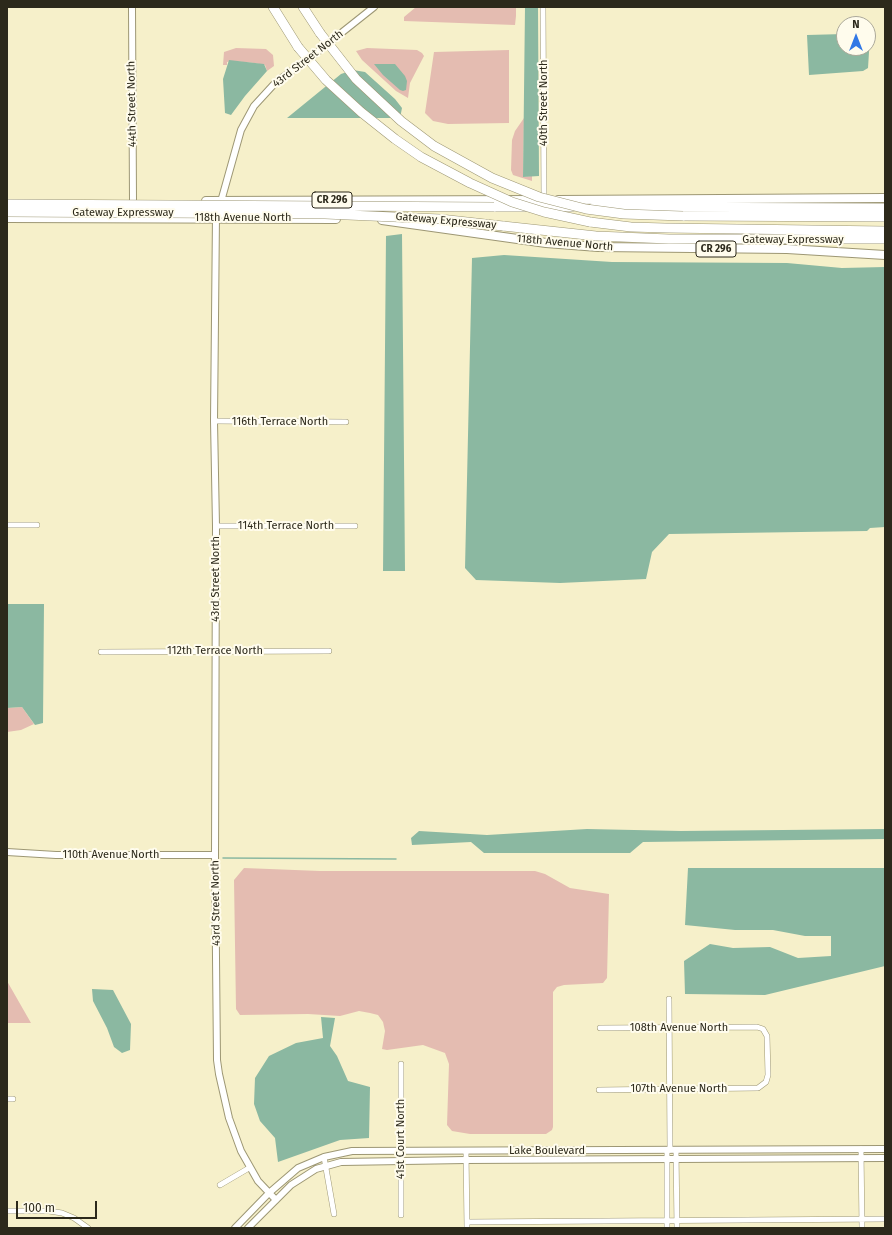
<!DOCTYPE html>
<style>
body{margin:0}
#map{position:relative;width:892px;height:1235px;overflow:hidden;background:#f6f0ca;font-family:"Fira Sans",sans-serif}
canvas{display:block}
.frame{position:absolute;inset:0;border:8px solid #2c291b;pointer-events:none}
.north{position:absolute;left:836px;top:16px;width:40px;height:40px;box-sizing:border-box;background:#fffced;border:1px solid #aba899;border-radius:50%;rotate:0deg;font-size:11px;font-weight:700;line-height:16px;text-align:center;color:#2c291b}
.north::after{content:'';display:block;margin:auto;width:14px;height:18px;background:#3278e5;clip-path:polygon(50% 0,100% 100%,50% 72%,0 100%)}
.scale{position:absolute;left:16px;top:1201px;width:81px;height:18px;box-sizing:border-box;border:2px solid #2c291b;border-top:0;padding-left:5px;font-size:12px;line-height:14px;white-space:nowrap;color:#2c291b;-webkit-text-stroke:3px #fffced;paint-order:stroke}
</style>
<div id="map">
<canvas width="892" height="1235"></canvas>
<div class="frame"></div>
<div class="north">N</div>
<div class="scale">100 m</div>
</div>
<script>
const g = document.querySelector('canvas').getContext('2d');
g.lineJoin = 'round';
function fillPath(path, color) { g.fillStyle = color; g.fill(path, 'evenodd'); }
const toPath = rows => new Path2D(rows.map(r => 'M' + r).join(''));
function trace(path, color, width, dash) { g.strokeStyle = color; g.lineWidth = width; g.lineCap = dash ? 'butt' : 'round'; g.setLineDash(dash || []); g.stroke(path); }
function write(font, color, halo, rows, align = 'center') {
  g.font = font + ' "Fira Sans",sans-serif'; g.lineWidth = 4; g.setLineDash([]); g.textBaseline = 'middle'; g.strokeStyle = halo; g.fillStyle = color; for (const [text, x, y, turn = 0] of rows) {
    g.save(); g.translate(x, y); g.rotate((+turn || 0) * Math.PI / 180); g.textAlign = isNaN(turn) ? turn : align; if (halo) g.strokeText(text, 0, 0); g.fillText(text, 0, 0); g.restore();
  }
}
fillPath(toPath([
 [416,7,516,7,516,16,515,25,404,21,404,17],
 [236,48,266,49,273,55,274,66,267,71,265,65,254,63,232,61,227,62,227,65,223,65,224,52],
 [367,48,417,50,422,53,424,56,410,83,408,98,396,91,362,60,356,51],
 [509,50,509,123,448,124,433,121,425,113,434,52],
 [524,118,523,177,532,176,532,181,513,175,511,170,512,140,515,131],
 [22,707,34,724,21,730,7,732,7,708],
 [244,868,320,871,535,871,545,874,570,888,609,894,607,978,603,983,564,985,557,987,553,992,553,1127,552,1130,546,1134,470,1134,452,1131,447,1125,449,1064,445,1053,423,1045,387,1050,382,1049,385,1031,383,1022,378,1015,370,1013,359,1011,340,1016,308,1014,240,1015,236,1009,234,880],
 [7,981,31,1023,7,1023]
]), '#e4bcb1');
fillPath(toPath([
 [525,7,538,7,539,176,523,177],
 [844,34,844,48,868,48,868,34,870,36,868,68,863,71,809,75,807,35],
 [229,60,264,64,267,71,245,96,231,115,225,113,223,79],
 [374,64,395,64,405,76,407,81,406,90,403,91,400,90,383,75],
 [353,70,365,72,395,99,402,108,400,118,287,118,341,74],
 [402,234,405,571,383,571,386,236],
 [504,255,612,262,787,263,842,268,885,267,885,527,870,528,867,531,669,534,652,552,646,579,560,583,476,580,465,568,472,258],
 [7,604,44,604,43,723,35,725,22,707,7,708],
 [587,829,681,831,885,829,885,839,643,842,630,853,484,853,471,842,412,845,411,838,419,831,487,835],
 [688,868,885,868,885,966,765,995,685,994,684,961,710,944,733,948,770,947,798,958,831,956,831,936,805,936,773,930,735,930,685,925],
 [92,989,113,990,131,1024,130,1050,122,1053,114,1047,107,1028,93,1001],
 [321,1017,335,1018,330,1046,337,1056,348,1081,370,1087,369,1138,340,1140,278,1162,275,1138,260,1121,254,1104,255,1078,269,1056,296,1043,323,1038]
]), '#8bb8a1');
trace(toPath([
 [223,858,396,859]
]), '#8bb8a1', 1.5);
const minor = toPath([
 [543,7,544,199],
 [214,421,346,422],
 [7,525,37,525],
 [216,526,355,526],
 [101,652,329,651],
 [669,999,670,1150],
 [401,1064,401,1215],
 [599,1090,758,1088,766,1082,768,1075,767,1036,763,1029,757,1027,600,1028],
 [7,1099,13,1099],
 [861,1149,862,1228],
 [667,1150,667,1228],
 [676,1150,677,1228],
 [466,1151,467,1228],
 [324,1157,334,1214],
 [220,1185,249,1168],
 [7,1211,49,1211,62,1213,74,1218,88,1228],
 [467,1222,885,1219]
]);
const tertiary = toPath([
 [132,7,133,201],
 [220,205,241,130,254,106,276,82,306,61,374,7],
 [216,215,214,421,216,526,215,855,217,1060,219,1074,229,1118,241,1151,258,1181,276,1200],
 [7,852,56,855,215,855],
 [235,1228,269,1193,298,1168,324,1157,352,1151,885,1149],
 [248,1228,291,1185,316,1169,341,1162,466,1160,885,1158]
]);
const primary = toPath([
 [558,200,885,198],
 [206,201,544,200],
 [7,218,336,219],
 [382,220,546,243,598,247,787,249,885,255]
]);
const motorway = toPath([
 [273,7,298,47],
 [303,7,320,33],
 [494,207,572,207],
 [594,207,885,208],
 [683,216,885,217],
 [590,222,631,227,665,228,885,231],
 [503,226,596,236,669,239,885,239]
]);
trace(minor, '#9d9774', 6);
trace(tertiary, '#9d9774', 8);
trace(primary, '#9d9774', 10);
trace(motorway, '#9d9774', 10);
trace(minor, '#fff', 5);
trace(tertiary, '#fff', 6);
trace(primary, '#fff', 8);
trace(motorway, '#fff', 9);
const motorwayBridge = toPath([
 [320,33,356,79,401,121,434,146,492,178,539,197,586,209,624,214,683,216],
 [298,47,326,80,361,112,395,139,421,157,470,183,512,202,544,212,590,222],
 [7,204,494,207],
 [7,212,325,214,440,219,503,226]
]);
trace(motorwayBridge, '#9d9774', 10, []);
trace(motorwayBridge, '#fff', 9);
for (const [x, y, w] of [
 [332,200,40],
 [716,249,40]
]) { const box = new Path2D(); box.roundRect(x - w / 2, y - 8, w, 16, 3); g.fillStyle = '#fffced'; g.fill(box); trace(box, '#2c291b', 1); }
write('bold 10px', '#2c291b', null, [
 ["CR 296",332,200],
 ["CR 296",716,249]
]);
write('11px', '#2c291b', '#fffced', [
 ["43rd Street North",308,59,-38],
 ["40th Street North",544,103,-90],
 ["44th Street North",132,104,-91],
 ["Gateway Expressway",123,213],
 ["118th Avenue North",243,218],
 ["Gateway Expressway",446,221,5],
 ["Gateway Expressway",793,240],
 ["118th Avenue North",565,243,5],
 ["116th Terrace North",280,422],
 ["114th Terrace North",286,526],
 ["43rd Street North",216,579,-90],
 ["112th Terrace North",215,651],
 ["110th Avenue North",111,855],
 ["43rd Street North",216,903,-91],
 ["108th Avenue North",679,1028],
 ["107th Avenue North",679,1089],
 ["41st Court North",401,1139,-90],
 ["Lake Boulevard",547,1151]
]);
</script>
